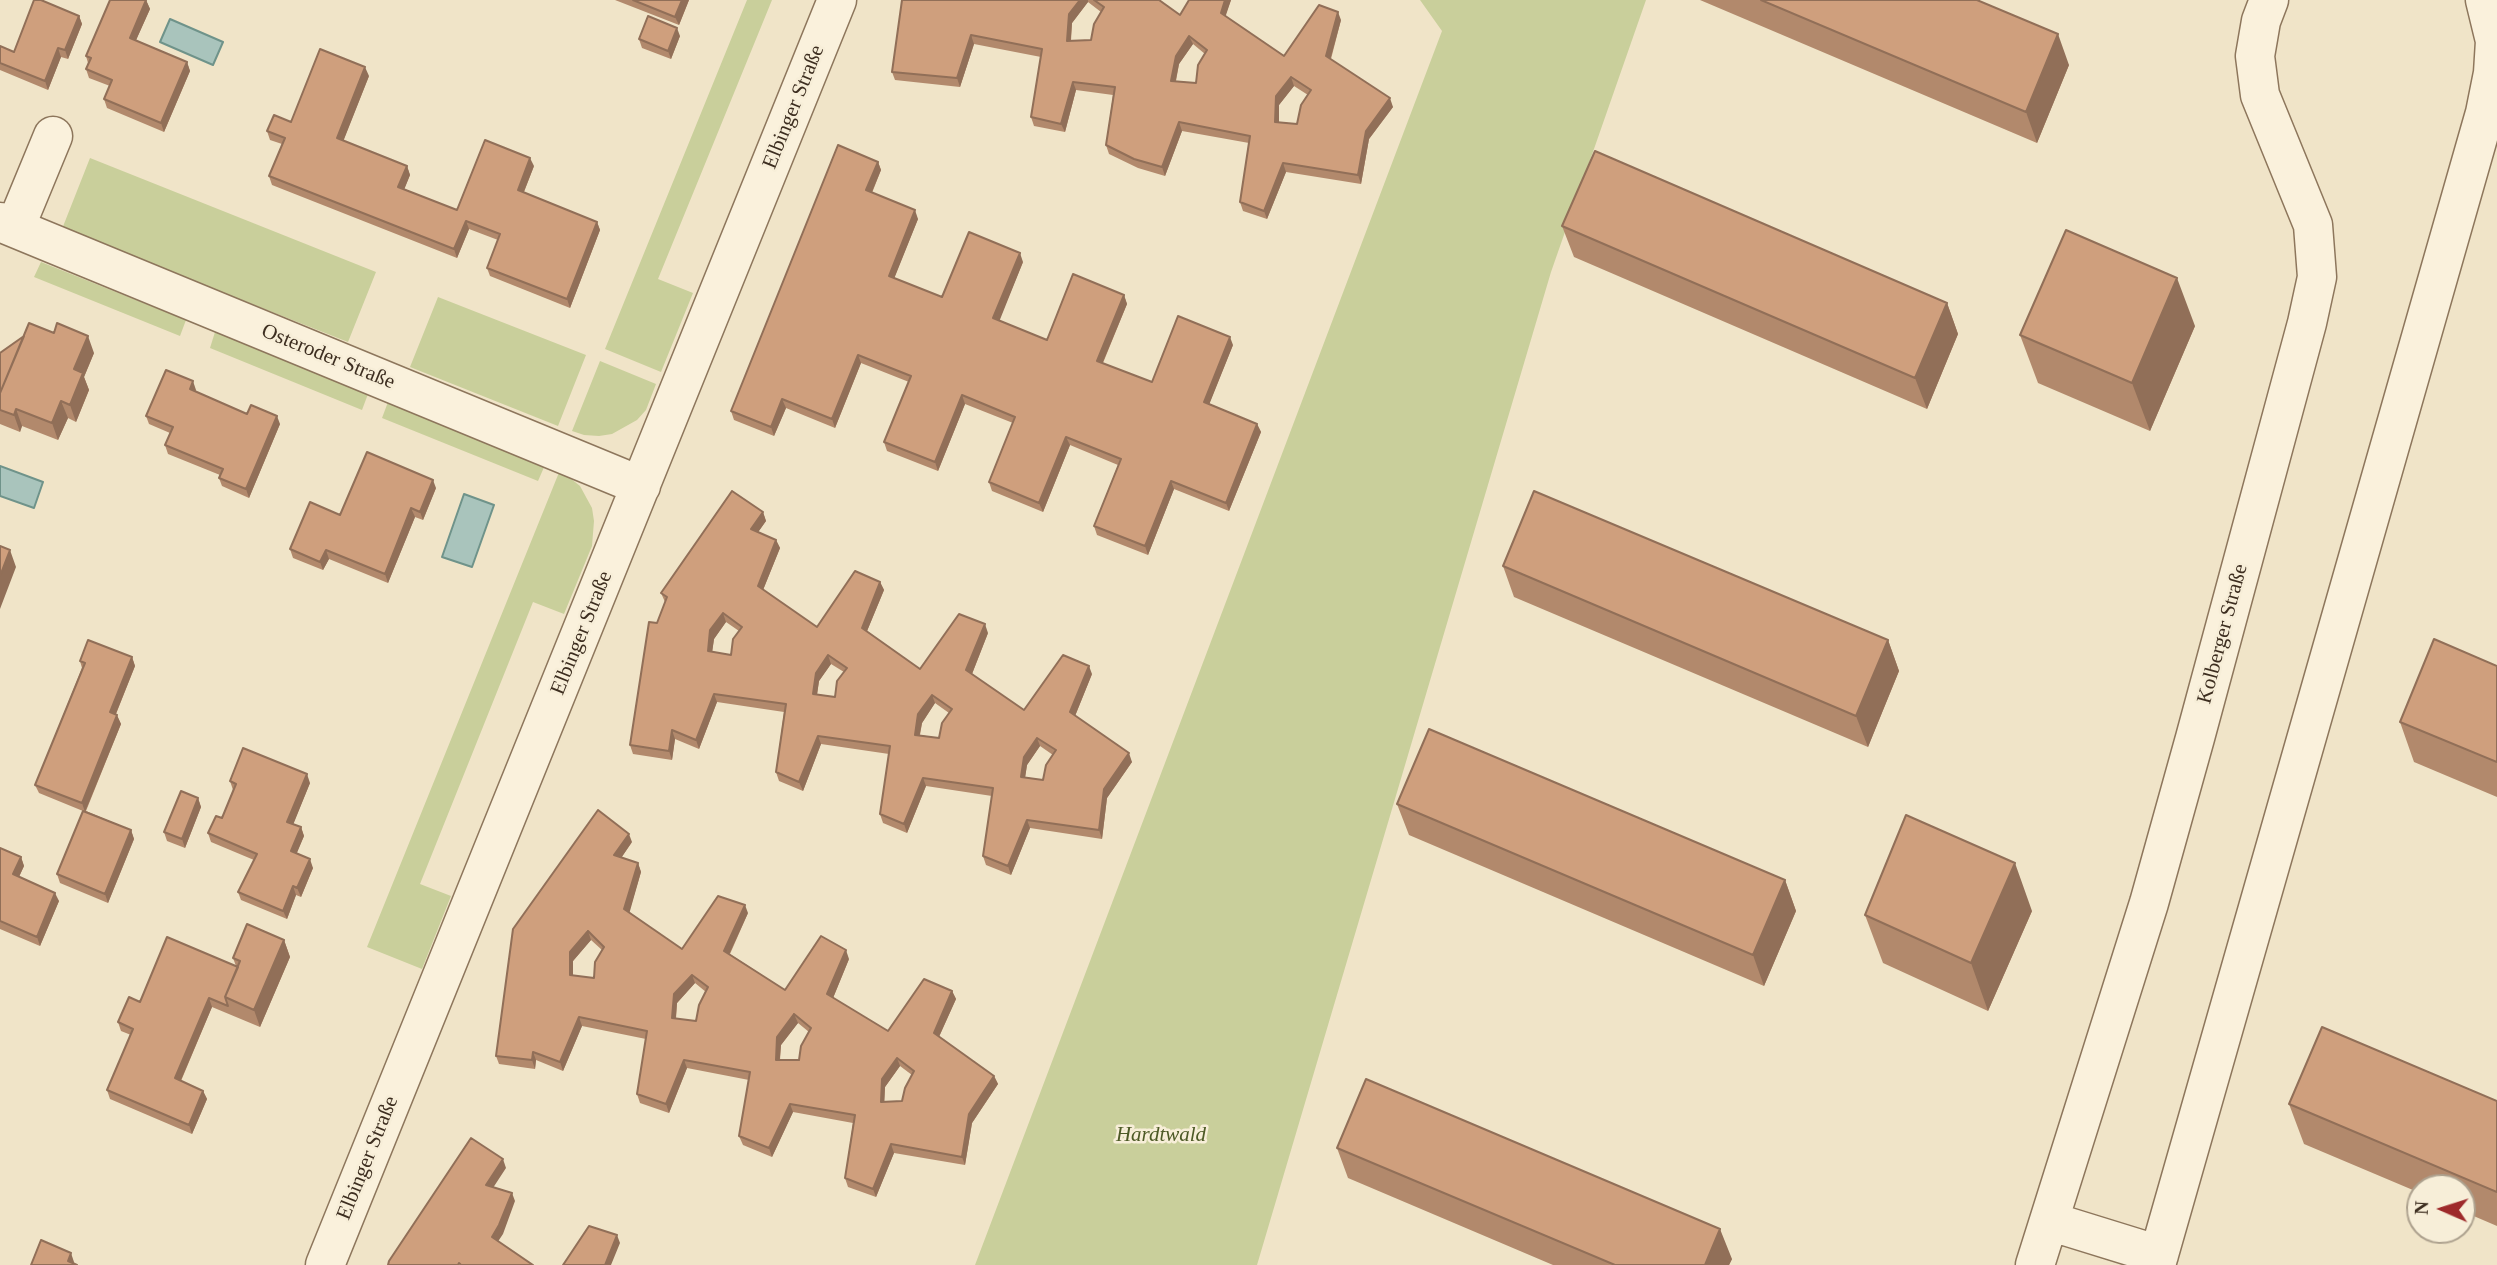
<!DOCTYPE html>
<meta charset="utf-8">
<style>
body{margin:0}
#map{position:relative;width:2497px;height:1265px;overflow:hidden;background:#f0e4c8;font-family:"Times New Roman",serif}
canvas{display:block}
.north{position:absolute;left:2406px;top:1174px;width:70px;height:70px;box-sizing:border-box;background:#f7eed8;border:2px solid #ada18e;border-radius:50%;rotate:273deg;font-size:19px;font-weight:700;line-height:28px;text-align:center;color:#3d2e20}
.north::after{content:'';display:block;margin:auto;width:24px;height:32px;background:#9e2a2b;clip-path:polygon(50% 0,100% 100%,50% 72%,0 100%)}
</style>
<div id="map">
<canvas width="2497" height="1265"></canvas>
<div class="north">N</div>
</div>
<script>
const g = document.querySelector('canvas').getContext('2d');
g.lineJoin = 'round';
function fillPath(path, color) { g.fillStyle = color; g.fill(path, 'evenodd'); }
const toPath = rows => new Path2D(rows.map(r => 'M' + r).join(''));
function trace(path, color, width, dash) { g.strokeStyle = color; g.lineWidth = width; g.lineCap = dash ? 'butt' : 'round'; g.setLineDash(dash || []); g.stroke(path); }
function write(font, color, halo, rows, align = 'center') {
  g.font = font + ' "Times New Roman",serif'; g.lineWidth = 5; g.setLineDash([]); g.textBaseline = 'middle'; g.strokeStyle = halo; g.fillStyle = color; for (const [text, x, y, turn = 0] of rows) {
    g.save(); g.translate(x, y); g.rotate((+turn || 0) * Math.PI / 180); g.textAlign = isNaN(turn) ? turn : align; if (halo) g.strokeText(text, 0, 0); g.fillText(text, 0, 0); g.restore();
  }
}
fillPath(toPath([
 [747,0,772,0,658,279,693,293,661,372,605,349],
 [1420,0,1646,0,1551,272,1257,1265,975,1265,1442,31],
 [90,158,376,272,348,342,62,229],
 [41,262,186,320,180,336,34,277],
 [438,297,586,355,558,426,410,367],
 [215,332,368,394,362,410,210,348],
 [600,361,656,384,646,410,637,420,612,434,599,436,584,435,572,431],
 [388,402,545,465,538,481,382,418],
 [560,470,580,486,592,508,594,521,592,546,564,614,533,602,420,884,451,896,422,969,367,947]
]), '#c9cf9b');
const water = toPath([
 [170,19,223,42,213,65,160,42,170,19],
 [0,466,43,482,34,508,0,496,0,466],
 [464,494,494,505,472,567,442,557,464,494]
]);
fillPath(water, '#a9c4bc');
trace(water, '#6f938a', 2);
const minor = toPath([
 [0,222,641,486],
 [15,228,53,136],
 [2049,1221,2159,1255],
 [325,1265,837,0],
 [2035,1265,2149,903,2195,738,2307,323,2317,277,2313,225,2260,95,2255,56,2261,21,2269,0],
 [2156,1265,2485,113,2493,73,2495,41,2485,0]
]);
trace(minor, '#8d765c', 41);
trace(minor, '#faf1dc', 38);
fillPath(toPath([
 [146,0,150,9,136,40,187,62,190,71,164,132,107,108,104,99,110,86,89,78,86,69,88,63,86,56],
 [615,0,689,0,679,25],
 [902,0,1159,0,1180,15,1189,0,1231,0,1225,16,1284,56,1341,20,1331,59,1393,107,1369,139,1361,184,1286,172,1267,219,1243,211,1240,202,1249,143,1182,131,1165,176,1138,168,1109,154,1106,145,1113,95,1076,90,1065,132,1034,126,1031,117,1041,57,974,44,960,87,895,80,892,72],
 [1088,2,1101,12,1091,40,1071,41,1072,23],
 [1193,44,1205,54,1196,83,1176,81,1179,64],
 [1294,86,1308,95,1297,124,1279,122,1279,105],
 [1700,0,1977,0,2069,65,2037,143],
 [79,16,82,24,68,59,61,57,48,90,0,70,0,46,14,52],
 [680,36,671,59,642,48,639,39],
 [369,76,343,141,407,166,410,175,404,189,457,210,534,166,524,192,597,222,600,230,570,308,490,276,487,268,498,240,469,229,457,258,272,185,269,176,282,144,270,140,267,131,291,122],
 [878,162,881,170,872,193,918,219,894,278,942,297,1023,262,999,320,1047,340,1124,295,1127,304,1103,363,1152,382,1233,345,1209,404,1257,424,1261,432,1229,511,1174,489,1148,555,1097,535,1094,526,1118,465,1070,445,1043,512,992,491,989,482,1013,423,965,404,938,471,887,451,884,442,909,382,861,363,835,428,786,408,774,436,734,420,731,411],
 [1562,226,1947,303,1958,334,1927,409,1574,257],
 [2195,326,2150,431,2038,383,2020,335],
 [0,353,94,353,84,377,89,390,76,422,68,418,58,440,22,426,20,432,0,424],
 [196,390,195,391,247,414,280,424,249,498,222,486,219,478,220,475,168,454,165,445,170,433,149,424,146,416],
 [436,488,423,520,415,517,388,583,329,559,323,570,293,558,290,549,340,515],
 [763,512,766,521,758,532,776,540,780,548,763,590,817,627,880,582,884,590,867,631,920,669,988,633,972,674,1024,710,1092,674,1075,716,1132,762,1107,798,1102,839,1030,828,1011,875,986,865,983,856,992,796,926,786,907,833,883,823,880,814,889,754,821,744,803,791,779,781,776,772,784,712,717,702,699,749,675,739,672,760,633,754,630,745,657,623,665,602,661,593],
 [726,622,739,631,731,655,712,652,714,639],
 [831,664,844,672,835,697,817,694,819,681],
 [935,703,949,713,939,738,920,735,922,723],
 [1040,746,1053,755,1043,780,1025,777,1027,765],
 [1503,566,1888,640,1899,671,1868,747,1514,597],
 [132,657,135,666,116,714,121,724,86,811,131,830,134,839,108,903,60,883,57,874,83,811,39,793,35,785,82,668,80,661],
 [2497,666,2497,797,2414,762,2400,722],
 [230,781,310,783,293,824,301,827,304,836,296,854,313,868,301,897,296,895,287,919,241,900,238,892,254,860,211,842,208,833,222,818,233,790],
 [198,798,201,807,185,848,167,841,164,832],
 [1397,804,1785,880,1796,911,1764,986,1409,835],
 [632,842,621,858,638,863,641,872,629,912,682,949,748,913,730,954,785,990,849,959,833,998,888,1031,952,991,956,999,939,1037,994,1076,998,1084,972,1123,965,1165,894,1153,876,1197,848,1187,845,1178,853,1123,793,1112,772,1157,743,1145,739,1136,749,1080,687,1068,669,1113,640,1103,637,1094,646,1039,582,1026,563,1071,536,1060,535,1069,499,1064,496,1056,513,929],
 [591,940,602,950,594,978,573,976,573,961],
 [695,983,706,992,696,1021,676,1019,677,1003],
 [798,1023,809,1032,799,1060,780,1060,781,1045],
 [900,1066,912,1075,902,1101,884,1102,885,1087],
 [0,848,21,857,24,866,19,877,59,901,40,946,0,929],
 [2032,911,1988,1011,1883,963,1865,915],
 [284,940,290,957,260,1027,212,1007,181,1081,203,1091,207,1099,192,1134,110,1099,107,1090,131,1035,121,1031,118,1022,140,1002,236,966,233,958],
 [2497,1101,2497,1226,2462,1211,2462,1188,2420,1188,2420,1193,2304,1144,2289,1104],
 [1337,1148,1732,1259,1729,1265,1553,1265,1348,1178]
]), '#b2896c');
fillPath(toPath([
 [146,0,150,9,133,47,130,38],
 [682,0,689,0,679,25,675,17],
 [1080,0,1088,0,1088,2,1072,23,1070,49,1067,41,1069,14],
 [1225,0,1231,0,1224,21,1221,13],
 [1338,12,1341,20,1329,64,1326,56],
 [79,16,82,24,68,59,65,50],
 [677,28,680,36,671,59,668,51],
 [2058,34,2069,65,2037,143,2026,112],
 [971,35,974,44,960,87,957,78],
 [1189,36,1193,44,1179,64,1174,89,1171,81,1176,56],
 [58,48,61,57,48,90,45,81],
 [187,62,190,71,164,132,161,123],
 [365,67,369,76,341,147,337,138],
 [1291,77,1294,86,1279,105,1279,131,1275,122,1276,96],
 [1073,82,1076,90,1065,132,1061,124],
 [1390,98,1393,107,1369,139,1361,184,1358,175,1366,131],
 [1179,122,1182,131,1165,176,1162,167],
 [530,158,534,166,521,199,518,190],
 [878,162,881,170,869,199,866,190],
 [1283,163,1286,172,1267,219,1264,211],
 [407,166,410,175,402,195,398,187],
 [915,210,918,219,892,284,889,276],
 [466,221,469,229,457,258,454,249],
 [597,222,600,230,570,308,567,299],
 [1020,253,1023,262,997,327,993,318],
 [2177,278,2195,326,2150,431,2132,383],
 [1124,295,1127,304,1100,369,1097,361],
 [1947,303,1958,334,1927,409,1915,378],
 [88,336,94,353,84,377,89,390,76,422,70,405,74,369],
 [1230,337,1233,345,1207,410,1204,402],
 [858,355,861,363,835,428,832,419],
 [193,381,196,390,193,398,190,389],
 [962,395,965,404,938,471,935,462],
 [782,399,786,408,774,436,771,427],
 [61,401,68,418,58,440,52,423],
 [16,409,22,426,20,432,14,415],
 [277,416,280,424,249,498,246,489],
 [1257,424,1261,432,1229,511,1226,503],
 [1066,437,1070,445,1043,512,1039,503],
 [433,480,436,488,423,520,420,512],
 [1171,481,1174,489,1148,555,1145,546],
 [411,508,415,517,388,583,385,574],
 [763,512,766,521,754,538,751,529],
 [776,540,780,548,761,595,758,586],
 [10,550,16,567,0,609,0,576],
 [326,550,329,559,323,570,320,562],
 [880,582,884,590,865,636,862,628],
 [723,613,726,622,714,639,711,660,708,651,710,630],
 [985,624,988,633,970,679,966,670],
 [1888,640,1899,671,1868,747,1856,716],
 [828,655,831,664,819,681,816,702,813,694,816,673],
 [132,657,135,666,113,721,110,712],
 [1089,666,1092,674,1073,721,1070,712],
 [714,694,717,702,699,749,696,740],
 [932,695,935,703,922,723,918,743,915,735,918,714],
 [117,715,121,724,85,812,82,803],
 [672,730,675,739,672,760,669,751],
 [818,736,821,744,803,791,799,782],
 [1037,738,1040,746,1027,765,1024,785,1021,777,1024,757],
 [1129,753,1132,762,1107,798,1102,839,1099,830,1104,789],
 [307,774,310,783,291,830,287,822],
 [923,778,926,786,907,833,904,824],
 [198,798,201,807,185,848,182,839],
 [1027,820,1030,828,1011,875,1008,866],
 [301,827,304,836,294,860,291,851],
 [131,830,134,839,108,903,105,894],
 [629,834,632,842,617,864,614,855],
 [21,857,24,866,16,883,13,874],
 [310,859,313,868,301,897,297,888],
 [638,863,641,872,628,918,624,909],
 [2015,863,2032,911,1988,1011,1971,963],
 [1785,880,1796,911,1764,986,1753,955],
 [293,886,296,895,287,919,283,911],
 [55,893,59,901,40,946,37,937],
 [745,905,748,913,727,959,724,951],
 [588,931,591,940,573,961,573,984,570,975,570,952],
 [284,940,290,957,260,1027,254,1010],
 [846,950,849,959,831,1003,827,994],
 [692,975,695,983,677,1003,675,1027,672,1018,674,994],
 [952,991,956,999,937,1041,934,1033],
 [209,998,212,1007,178,1087,175,1078],
 [794,1014,798,1023,781,1045,779,1068,776,1060,777,1037],
 [579,1017,582,1026,563,1071,560,1062],
 [533,1052,536,1060,535,1069,532,1060],
 [897,1058,900,1066,885,1087,884,1111,881,1102,882,1079],
 [684,1060,687,1068,669,1113,666,1104],
 [994,1076,998,1084,972,1123,965,1165,962,1157,969,1114],
 [203,1091,207,1099,192,1134,189,1125],
 [790,1104,793,1112,772,1157,769,1148],
 [891,1144,894,1153,876,1197,873,1189],
 [503,1159,506,1168,489,1194,486,1185],
 [512,1193,515,1201,503,1234,495,1246,492,1237],
 [1720,1229,1732,1259,1729,1265,1705,1265],
 [617,1235,620,1243,611,1265,605,1265],
 [71,1253,75,1265,68,1261]
]), '#916f58');
const building = toPath([
 [34,0,41,0,79,16,65,50,58,48,45,81,0,63,0,46,14,52,34,0],
 [110,0,146,0,130,38,187,62,161,123,104,99,112,80,86,69,91,58,86,56,110,0],
 [633,0,682,0,675,17,633,0],
 [902,0,1080,0,1069,14,1067,41,1091,40,1094,24,1104,7,1094,0,1159,0,1180,15,1189,0,1225,0,1221,13,1284,56,1319,5,1338,12,1326,56,1390,98,1366,131,1358,175,1283,163,1264,211,1240,202,1250,136,1179,122,1162,167,1134,159,1106,145,1115,87,1073,82,1061,124,1031,117,1042,49,971,35,957,78,892,72,902,0],
 [1189,36,1207,50,1198,65,1196,83,1171,81,1176,56,1189,36],
 [1291,77,1311,90,1301,105,1297,124,1275,122,1276,96,1291,77],
 [1761,0,1977,0,2058,34,2026,112,1761,0],
 [648,16,677,28,668,51,639,39,648,16],
 [320,49,365,67,337,138,407,166,398,187,457,210,485,140,530,158,518,190,597,222,567,299,487,268,500,234,466,221,454,249,269,176,285,138,267,131,274,115,291,122,320,49],
 [838,145,878,162,866,190,915,210,889,276,942,297,969,232,1020,253,993,318,1047,340,1073,274,1124,295,1097,361,1152,382,1178,316,1230,337,1204,402,1257,424,1226,503,1171,481,1145,546,1094,526,1121,459,1066,437,1039,503,989,482,1015,417,962,395,935,462,884,442,911,376,858,355,832,419,782,399,771,427,731,411,838,145],
 [1595,151,1947,303,1915,378,1562,226,1595,151],
 [2066,230,2177,278,2132,383,2020,335,2066,230],
 [29,323,54,333,57,323,88,336,74,369,83,373,70,405,61,401,52,423,16,409,14,415,0,410,0,393,29,323],
 [24,336,0,393,0,353,24,336],
 [166,370,193,381,190,389,247,414,251,405,277,416,246,489,219,478,223,469,165,445,173,427,146,416,166,370],
 [367,452,433,480,420,512,411,508,385,574,326,550,320,562,290,549,310,502,340,515,367,452],
 [732,491,763,512,751,529,776,540,758,586,817,627,855,571,880,582,862,628,920,669,959,614,985,624,966,670,1024,710,1063,655,1089,666,1070,712,1129,753,1104,789,1099,830,1027,820,1008,866,983,856,993,788,923,778,904,824,880,814,890,746,818,736,799,782,776,772,786,704,714,694,696,740,672,730,669,751,630,745,649,622,657,623,667,597,661,593,732,491],
 [723,613,742,627,733,639,731,655,708,651,710,630,723,613],
 [828,655,847,668,837,681,835,697,813,694,816,673,828,655],
 [932,695,952,709,942,723,939,738,915,735,918,714,932,695],
 [1037,738,1056,750,1046,765,1043,780,1021,777,1024,757,1037,738],
 [1534,491,1888,640,1856,716,1503,566,1534,491],
 [0,546,10,550,0,576,0,546],
 [2434,639,2497,666,2497,762,2400,722,2434,639],
 [88,640,132,657,110,712,117,715,82,803,35,785,85,663,80,661,88,640],
 [1429,729,1785,880,1753,955,1397,804,1429,729],
 [243,748,307,774,287,822,301,827,291,851,310,859,297,888,293,886,283,911,238,892,257,854,208,833,216,816,222,818,236,784,230,781,243,748],
 [181,791,198,798,182,839,164,832,181,791],
 [598,810,629,834,614,855,638,863,624,909,682,949,718,896,745,905,724,951,785,990,821,936,846,950,827,994,888,1031,924,979,952,991,934,1033,994,1076,969,1114,962,1157,891,1144,873,1189,845,1178,855,1115,790,1104,769,1148,739,1136,750,1072,684,1060,666,1104,637,1094,647,1031,579,1017,560,1062,533,1052,532,1060,496,1056,513,929,598,810],
 [588,931,604,947,595,962,594,978,570,975,570,952,588,931],
 [692,975,708,987,699,1005,696,1021,672,1018,674,994,692,975],
 [794,1014,811,1028,801,1046,799,1060,776,1060,777,1037,794,1014],
 [897,1058,914,1071,905,1088,902,1101,881,1102,882,1079,897,1058],
 [83,811,131,830,105,894,57,874,83,811],
 [1906,815,2015,863,1971,963,1865,915,1906,815],
 [0,848,21,857,13,874,55,893,37,937,0,921,0,848],
 [247,924,284,940,254,1010,225,997,240,961,233,958,247,924],
 [167,937,238,967,225,997,228,1006,209,998,175,1078,203,1091,189,1125,107,1090,133,1029,118,1022,129,997,140,1002,167,937],
 [2322,1027,2497,1101,2497,1192,2289,1104,2322,1027],
 [1366,1079,1720,1229,1705,1265,1615,1265,1337,1148,1366,1079],
 [471,1138,503,1159,486,1185,512,1193,499,1225,492,1237,533,1265,461,1265,459,1263,458,1265,388,1265,389,1261,471,1138],
 [589,1226,617,1235,605,1265,563,1265,589,1226],
 [41,1240,71,1253,68,1261,77,1265,31,1265,41,1240]
]);
fillPath(building, '#cf9f7d');
trace(building, '#916f58', 2);
write('21px', '#3d2e20', '#f7eed8', [
 ["Elbinger Straße",794,107,-68],
 ["Osteroder Straße",328,357,22],
 ["Elbinger Straße",582,633,-68],
 ["Kolberger Straße",2223,634,-75],
 ["Elbinger Straße",368,1158,-68]
]);
write('italic 21px', '#4d5a26', '#f7eed8', [
 ["Hardtwald",1161,1135]
]);
</script>
